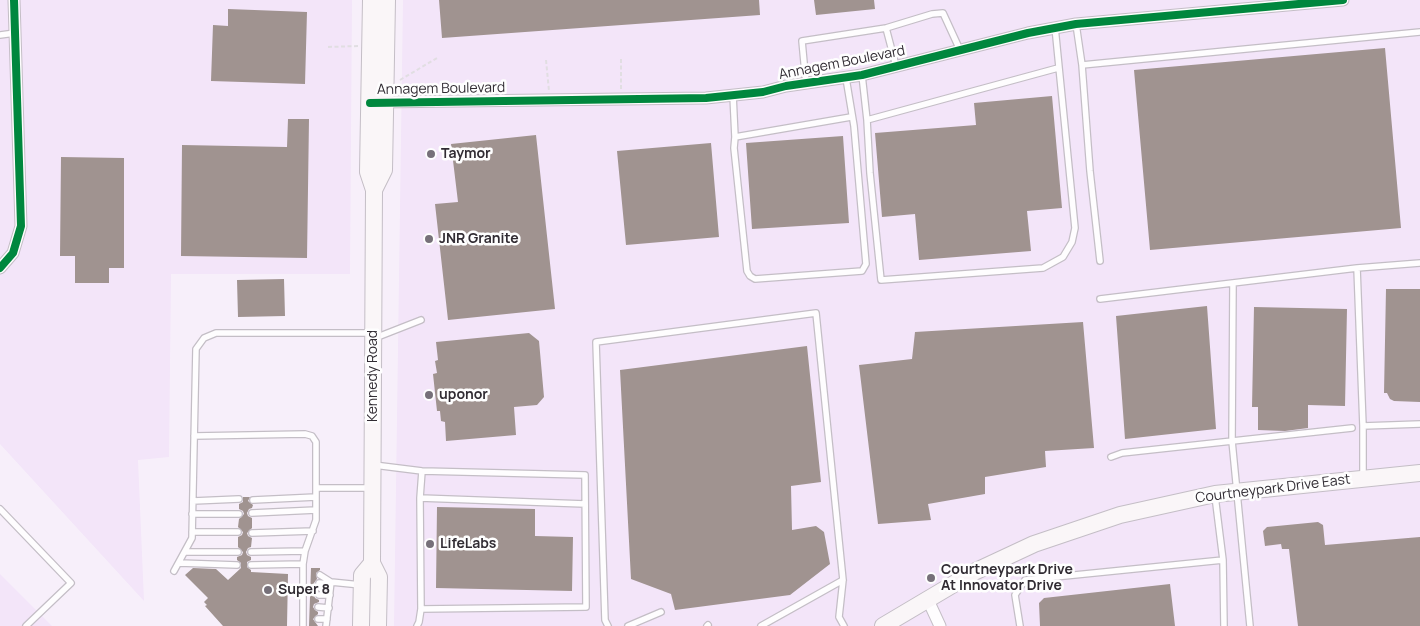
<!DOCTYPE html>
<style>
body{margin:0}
canvas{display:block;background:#f7effa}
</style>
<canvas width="1420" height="626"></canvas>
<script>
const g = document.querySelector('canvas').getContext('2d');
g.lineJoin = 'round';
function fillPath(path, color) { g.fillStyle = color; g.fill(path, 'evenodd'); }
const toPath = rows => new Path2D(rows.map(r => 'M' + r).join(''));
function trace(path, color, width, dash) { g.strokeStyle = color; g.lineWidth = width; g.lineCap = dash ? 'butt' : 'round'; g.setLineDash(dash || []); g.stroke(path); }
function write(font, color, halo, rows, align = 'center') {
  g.font = font + ' Manrope,sans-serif'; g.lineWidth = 5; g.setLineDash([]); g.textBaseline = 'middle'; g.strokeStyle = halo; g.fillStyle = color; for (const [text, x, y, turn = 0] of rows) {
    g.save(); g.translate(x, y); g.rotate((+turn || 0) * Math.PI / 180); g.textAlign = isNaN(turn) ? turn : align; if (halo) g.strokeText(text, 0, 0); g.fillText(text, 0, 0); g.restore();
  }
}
fillPath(toPath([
 [0,0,352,0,350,274,171,274,169,457,138,460,144,601,0,444],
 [403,0,1420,0,1420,626,394,626],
 [0,574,52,626,0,626]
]), '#f3e5f9');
fillPath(toPath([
 [439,0,759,0,760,15,442,38],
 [814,0,874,0,875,9,816,15],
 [228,9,307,12,305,84,211,81,213,25,228,26],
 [1385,48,1401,228,1150,250,1134,70],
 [1052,96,1062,208,1027,211,1031,251,919,260,915,214,882,217,875,133,976,125,974,103],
 [288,119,309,119,307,258,181,256,182,145,287,147],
 [536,135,555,309,448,320,435,204,458,202,451,144],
 [843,136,849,223,752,229,746,143],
 [711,143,719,237,626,245,617,151],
 [61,157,124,158,124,268,109,268,109,283,75,283,75,256,60,256],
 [284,279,285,316,238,317,237,280],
 [1386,289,1420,289,1420,402,1394,401,1390,399,1387,393,1384,393],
 [1207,306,1216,429,1125,439,1116,316],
 [1254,307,1347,309,1345,406,1308,405,1308,428,1285,431,1258,430,1258,407,1252,407],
 [1083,322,1094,448,1045,451,1046,467,985,477,985,494,928,504,931,520,878,524,859,365,912,359,915,332],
 [529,333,539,341,544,397,537,405,514,407,516,435,446,441,445,422,441,421,440,411,437,411,433,374,437,373,435,361,438,360,436,342],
 [807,346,821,482,791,486,792,530,816,526,824,532,830,564,790,595,675,610,671,594,631,579,620,370],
 [243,497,250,497,248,501,253,505,252,508,249,509,247,513,248,516,252,518,252,528,247,533,248,536,252,538,251,547,248,548,246,552,247,555,251,557,251,560,247,562,247,567,251,570,251,572,288,574,287,626,223,626,205,606,207,605,204,602,208,598,185,575,193,568,216,569,228,580,241,568,241,563,237,560,237,557,242,555,243,552,238,547,238,537,242,535,243,532,238,527,239,519,244,514,243,511,239,509,239,504,243,502],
 [437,507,535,509,535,536,573,537,572,591,436,588],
 [1318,522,1323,525,1325,545,1420,537,1420,626,1298,626,1289,549,1282,549,1281,544,1265,546,1263,531,1267,527],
 [311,568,320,568,320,570,316,573,317,579,314,583,316,586,319,588,319,590,314,595,315,598,319,600,319,602,314,604,313,607,315,610,318,612,318,614,313,619,318,626,309,626],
 [1170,584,1175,626,1040,626,1039,603,1044,598]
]), '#a09390');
const lane = toPath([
 [1076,24,1082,65,1090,171,1100,261],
 [886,28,896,66],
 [0,35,15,33],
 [1082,65,1420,32],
 [862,75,867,120,1058,68],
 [806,84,802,41,886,28,932,14,943,13,960,50],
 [733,95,735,137,734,148,747,271,750,276,755,279,862,271,866,264,854,126,846,78],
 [867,120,870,173,881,280,1043,268,1063,257,1072,242,1075,228,1055,27],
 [735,137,851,117],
 [1357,268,1363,426,1363,478],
 [1233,283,1232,441,1250,626],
 [1100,299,1357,268,1420,263],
 [375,338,421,320],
 [1363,426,1420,424],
 [194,436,305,434,312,436,316,442,316,520,305,551,303,564,251,565],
 [1111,457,1122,453,1352,428],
 [374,465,422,471,585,475,586,607,421,609,420,498,422,471],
 [316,488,370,488],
 [420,498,585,504],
 [253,500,316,497],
 [193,501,239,499],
 [0,509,71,583,26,626],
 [252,513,316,510],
 [192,514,239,514],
 [192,532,238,532],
 [252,533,313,531],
 [185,552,238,552],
 [251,552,305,551],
 [1223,560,1224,626],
 [179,563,237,565],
 [174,571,192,538,196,349,204,338,216,333,371,333],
 [320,575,331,582],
 [319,583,330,584],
 [319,595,330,595],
 [318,607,329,608],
 [318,619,327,619],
 [303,626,303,564],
 [326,626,331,582,361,585],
 [417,626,419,622,421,609],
 [608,626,605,620,596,342,816,313,843,580,839,617,844,626],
 [628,626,661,612],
 [707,626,708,625],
 [761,626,843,580],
 [1020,626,1015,595,1025,580,1223,560,1215,496]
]);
const street = toPath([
 [379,102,706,98,763,92,786,86,862,75,1028,33,1076,24,1343,0],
 [0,268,13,253,21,226,14,0],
 [928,600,940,626]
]);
const secondary = toPath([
 [371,0,368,172,374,190,372,563,379,577,378,626],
 [374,190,384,170,387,0],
 [361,626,362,575,372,563],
 [883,626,974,572,1034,544,1120,515,1215,494,1420,473]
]);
trace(lane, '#c4bec6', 8);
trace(street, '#c4bec6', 13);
trace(secondary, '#c4bec6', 18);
trace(toPath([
 [328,47,358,46],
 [621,59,621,89],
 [546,60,549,91],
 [400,80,437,58]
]), '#e1dee2', 2, [4, 2.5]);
trace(lane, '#fefdfe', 5.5);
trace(street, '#fefdfe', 11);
trace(secondary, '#faf6f8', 16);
trace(toPath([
 [370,103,706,98,763,92,786,86,862,75,1028,33,1076,24,1343,0],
 [0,268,13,253,21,226,14,0]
]), '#00873e', 8);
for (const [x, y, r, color] of [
 [431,154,5,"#767079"],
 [429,239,5,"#767079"],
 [429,395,5,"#767079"],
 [430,544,5,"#767079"],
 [931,578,5,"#767079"],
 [268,590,5,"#767079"]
]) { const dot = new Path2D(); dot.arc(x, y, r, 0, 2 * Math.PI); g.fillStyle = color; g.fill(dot); trace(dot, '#fefefe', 2); }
write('14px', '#312c33', '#fefefe', [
 ["Annagem Boulevard",842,63,-11],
 ["Annagem Boulevard",441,89,-1],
 ["Kennedy Road",373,376,-90],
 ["Courtneypark Drive East",1273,489,-7]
]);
write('bold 14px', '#312c33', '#fefefe', [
 ["Taymor",441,154],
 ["JNR Granite",439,239],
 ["uponor",439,395],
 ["LifeLabs",440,544],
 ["Courtneypark Drive",941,570],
 ["At Innovator Drive",941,586],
 ["Super 8",278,590]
], 'left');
</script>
